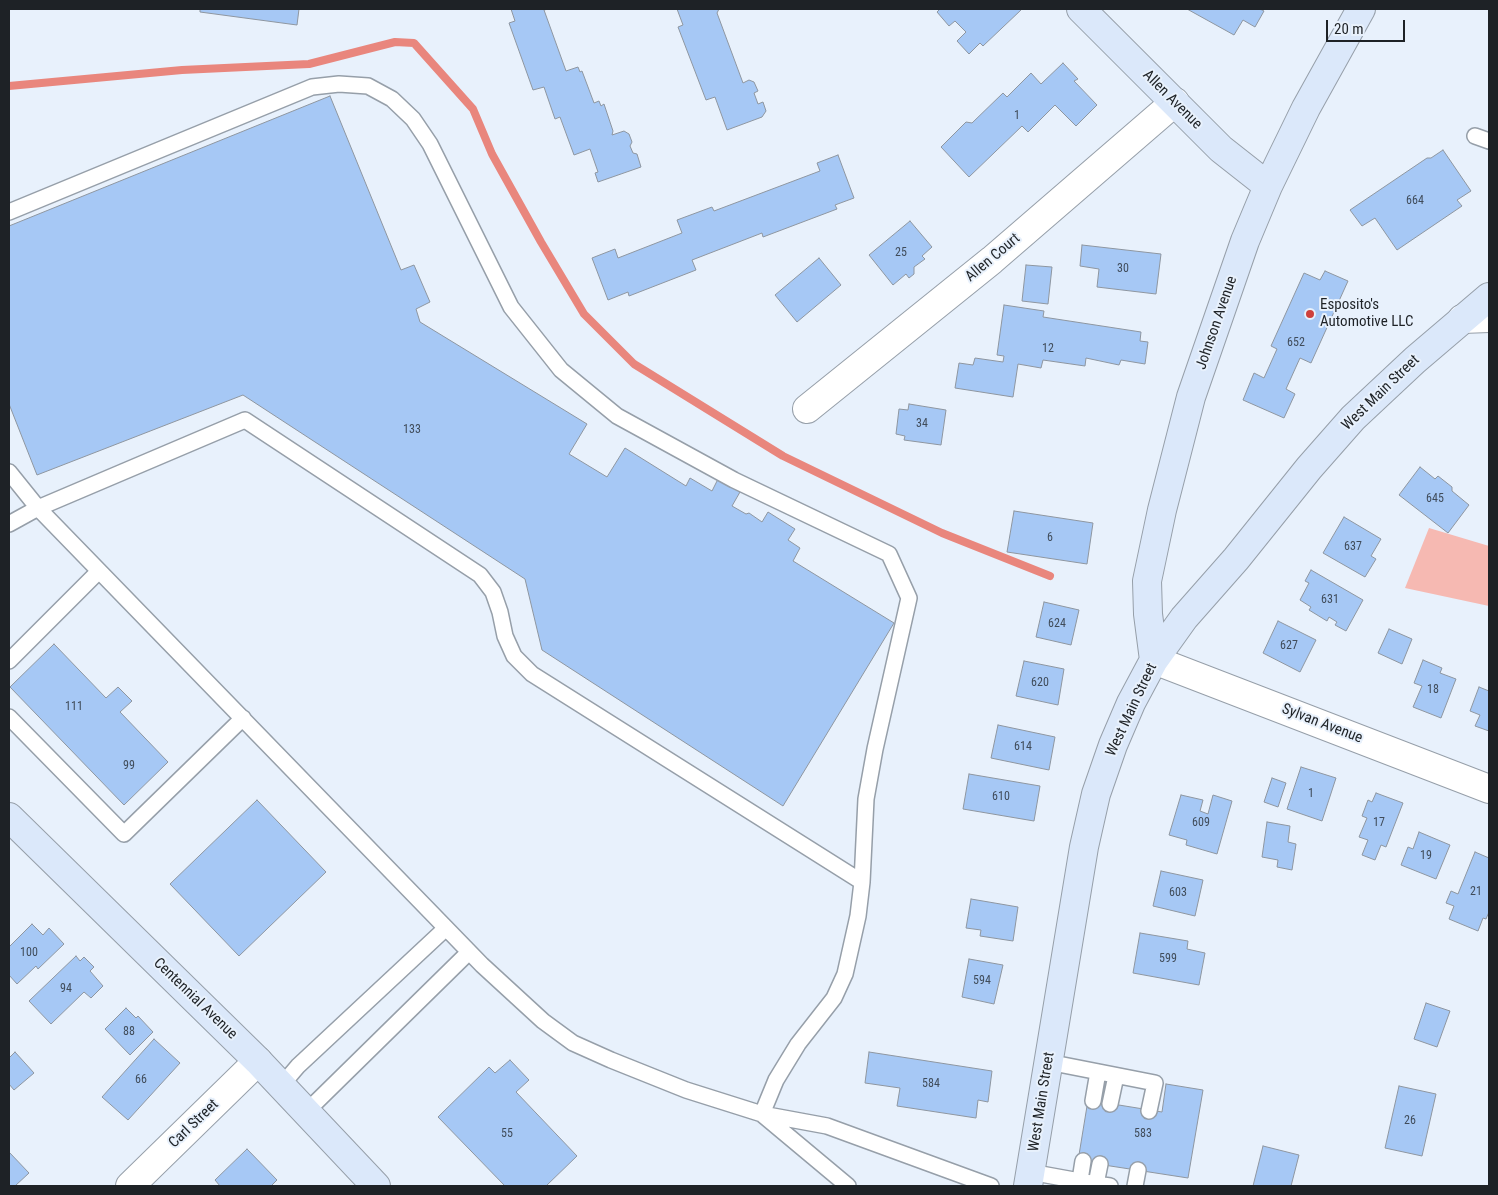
<!DOCTYPE html>
<style>
body{margin:0}
#map{position:relative;width:1498px;height:1195px;overflow:hidden;background:#e8f1fc;font-family:"Roboto Condensed",sans-serif}
canvas{display:block}
.frame{position:absolute;inset:0;border:10px solid #1e2226;pointer-events:none}
.scale{position:absolute;left:1326px;top:20px;width:79px;height:22px;box-sizing:border-box;border:2px solid #1e2226;border-top:0;padding-left:6px;font-size:15px;line-height:18px;white-space:nowrap;color:#1e2226;-webkit-text-stroke:4px #e8f1fc;paint-order:stroke}
</style>
<div id="map">
<canvas width="1498" height="1195"></canvas>
<div class="frame"></div>
<div class="scale">20 m</div>
</div>
<script>
const g = document.querySelector('canvas').getContext('2d');
g.lineJoin = 'round';
function fillPath(path, color) { g.fillStyle = color; g.fill(path, 'evenodd'); }
const toPath = rows => new Path2D(rows.map(r => 'M' + r).join(''));
function trace(path, color, width, dash) { g.strokeStyle = color; g.lineWidth = width; g.lineCap = dash ? 'butt' : 'round'; g.setLineDash(dash || []); g.stroke(path); }
function write(font, color, halo, rows, align = 'center') {
  g.font = font + ' "Roboto Condensed",sans-serif'; g.lineWidth = 4; g.setLineDash([]); g.textBaseline = 'middle'; g.strokeStyle = halo; g.fillStyle = color; for (const [text, x, y, turn = 0] of rows) {
    g.save(); g.translate(x, y); g.rotate((+turn || 0) * Math.PI / 180); g.textAlign = isNaN(turn) ? turn : align; if (halo) g.strokeText(text, 0, 0); g.fillText(text, 0, 0); g.restore();
  }
}
fillPath(toPath([
 [1429,528,1489,546,1489,606,1405,588]
]), '#f6b9b2');
trace(toPath([
 [9,86,182,70,309,64,395,42,414,43,473,109,492,154,541,242,584,314,634,364,783,456,942,533,1050,576]
]), '#e9867d', 8);
const building = toPath([
 [200,9,299,9,297,25,200,12,200,9],
 [511,9,548,9,544,10,566,71,578,67,580,72,582,71,594,103,599,101,601,106,604,104,613,131,612,135,624,131,629,134,632,142,630,146,633,153,637,154,641,167,598,182,595,173,598,172,590,149,574,155,560,117,555,119,544,87,533,90,509,23,515,21,511,9],
 [677,9,719,9,717,13,743,83,749,80,754,82,758,91,754,93,758,104,763,102,766,111,762,117,727,130,715,97,706,100,678,27,683,25,677,9],
 [940,9,1020,9,1021,10,983,46,980,43,969,54,957,41,966,32,955,21,949,26,937,12,940,9],
 [1187,9,1260,9,1264,11,1255,27,1243,20,1234,35,1187,9],
 [1063,63,1078,79,1074,81,1097,105,1076,126,1055,105,1028,132,1022,126,969,177,941,147,966,122,972,123,1003,93,1007,97,1031,73,1041,84,1063,63],
 [330,96,401,270,414,265,430,302,416,309,420,322,587,424,569,454,607,477,625,448,686,486,690,478,712,491,718,479,740,492,732,506,746,514,749,513,762,522,768,512,795,529,788,540,800,548,793,561,894,623,783,806,542,650,525,579,243,395,37,475,9,404,9,226,330,96],
 [1443,150,1471,191,1457,200,1462,206,1397,250,1375,218,1362,226,1350,210,1427,158,1431,158,1443,150],
 [838,155,854,198,835,205,837,209,763,237,762,233,692,260,696,270,629,296,628,292,608,300,592,258,615,249,618,258,682,233,677,220,712,207,714,211,820,171,817,163,838,155],
 [910,221,932,247,922,256,925,259,914,267,914,274,909,278,906,274,893,285,869,255,910,221],
 [1082,245,1161,254,1156,294,1097,287,1099,269,1080,266,1082,245],
 [819,258,841,285,797,322,775,295,819,258],
 [1026,265,1052,267,1048,304,1022,301,1026,265],
 [1325,271,1348,281,1311,363,1300,358,1286,389,1295,394,1284,418,1243,400,1254,373,1264,378,1277,349,1271,346,1304,273,1320,280,1325,271],
 [1004,305,1044,311,1043,317,1141,332,1140,341,1148,342,1145,364,1121,360,1119,365,1086,358,1085,366,1043,360,1041,368,1018,364,1013,397,955,388,959,363,973,365,975,358,1003,362,1004,356,997,355,1004,305],
 [909,404,946,410,941,445,904,440,905,436,896,434,899,409,908,410,909,404],
 [1420,467,1435,479,1438,476,1452,487,1452,491,1469,505,1448,533,1399,495,1420,467],
 [1014,511,1093,523,1087,564,1007,552,1014,511],
 [1344,517,1381,539,1371,556,1376,559,1365,577,1323,553,1344,517],
 [1311,570,1363,600,1346,631,1335,625,1337,622,1329,617,1327,621,1309,610,1311,607,1300,600,1309,583,1305,581,1311,570],
 [1044,602,1079,610,1071,645,1036,637,1044,602],
 [1278,621,1316,640,1300,672,1263,653,1278,621],
 [1389,629,1412,639,1402,664,1378,653,1389,629],
 [54,644,106,698,118,687,132,701,120,712,168,762,124,805,10,687,54,644],
 [1423,660,1442,668,1440,673,1456,679,1441,718,1413,707,1422,686,1414,683,1423,660],
 [1024,661,1064,669,1058,705,1016,696,1024,661],
 [1479,687,1489,691,1489,731,1475,726,1480,715,1470,711,1479,687],
 [998,725,1055,737,1049,770,991,758,998,725],
 [1301,767,1336,778,1322,821,1287,809,1301,767],
 [969,774,1040,786,1034,821,963,809,969,774],
 [1272,778,1286,783,1278,807,1264,802,1272,778],
 [1376,793,1403,803,1386,847,1381,845,1375,860,1362,855,1368,840,1359,837,1367,818,1362,816,1368,800,1372,802,1376,793],
 [1181,795,1203,800,1200,811,1208,814,1213,795,1232,801,1217,854,1186,845,1187,840,1169,835,1181,795],
 [257,800,326,872,239,956,170,884,257,800],
 [1267,822,1290,826,1288,842,1296,844,1292,870,1277,867,1278,860,1262,857,1267,822],
 [1419,832,1450,845,1436,879,1401,865,1408,847,1413,849,1419,832],
 [1475,852,1489,858,1489,912,1486,919,1483,918,1478,931,1449,919,1454,906,1446,903,1451,891,1458,894,1475,852],
 [1161,871,1203,880,1195,916,1153,906,1161,871],
 [971,899,1018,907,1013,941,980,936,981,930,966,928,971,899],
 [32,924,43,935,49,928,64,944,38,969,36,966,17,984,9,975,9,947,32,924],
 [1140,933,1188,941,1187,949,1205,953,1199,985,1133,973,1140,933],
 [76,956,80,961,84,957,94,967,90,971,103,986,91,998,84,992,51,1024,29,1001,76,956],
 [969,959,1003,965,994,1004,962,997,969,959],
 [1426,1003,1450,1011,1437,1047,1414,1039,1426,1003],
 [126,1008,136,1018,138,1016,153,1032,130,1055,105,1029,126,1008],
 [154,1039,180,1063,128,1120,102,1097,154,1039],
 [15,1052,34,1073,14,1090,9,1084,9,1058,15,1052],
 [869,1052,992,1071,988,1102,978,1100,976,1118,897,1106,900,1088,865,1083,869,1052],
 [510,1060,529,1080,516,1092,577,1156,546,1186,505,1186,438,1117,489,1067,495,1073,510,1060],
 [1166,1084,1203,1090,1188,1178,1078,1161,1088,1100,1162,1112,1166,1084],
 [1399,1086,1436,1094,1422,1156,1385,1148,1399,1086],
 [1263,1146,1299,1155,1291,1186,1253,1186,1263,1146],
 [247,1149,277,1180,271,1186,220,1186,215,1180,247,1149],
 [9,1152,29,1173,15,1186,9,1186,9,1152]
]);
fillPath(building, '#a6c8f5');
trace(building, '#8e96a0', 1);
const lane = toPath([
 [1475,136,1489,141],
 [9,212,312,87,339,84,368,86,392,99,413,119,430,144,511,307,561,370,617,416,734,480,889,554,909,598,875,749,866,799,862,882,858,916,845,974,834,998,798,1044,776,1080,762,1114],
 [9,472,38,508,482,965,543,1021,573,1043,611,1060,686,1090,762,1114,827,1126,991,1186],
 [9,524,38,508,245,420,480,575,493,592,500,612,505,636,514,656,532,674,862,882],
 [9,661,99,571],
 [9,717,124,834,243,718],
 [1048,1062,1155,1083,1149,1111],
 [281,1086,298,1066,446,928],
 [1093,1101,1098,1072],
 [1110,1104,1116,1076],
 [306,1112,469,952],
 [763,1115,848,1186],
 [1100,1164,1096,1184,1110,1186],
 [1030,1172,1096,1184],
 [1080,1180,1083,1161],
 [1135,1186,1138,1170]
]);
const street = toPath([
 [1462,319,1489,318],
 [807,409,992,260,1175,102],
 [1154,660,1489,789],
 [130,1186,258,1061]
]);
const secondary = toPath([
 [1081,9,1221,149,1268,186],
 [1154,660,1148,614,1147,581,1162,510,1191,397,1245,241,1268,186,1306,108,1361,9],
 [9,817,258,1061,376,1186],
 [1028,1186,1084,847,1096,794,1113,745,1131,703,1154,660,1184,618,1236,559,1309,468,1353,418,1415,360,1489,297]
]);
trace(lane, '#969fa9', 18);
trace(street, '#969fa9', 30);
trace(secondary, '#969fa9', 30);
trace(lane, '#fff', 15);
trace(street, '#fff', 28);
trace(secondary, '#dbe8fa', 28);
for (const [x, y, r, color] of [
 [1310,314,5,"#ce403c"]
]) { const dot = new Path2D(); dot.arc(x, y, r, 0, 2 * Math.PI); g.fillStyle = color; g.fill(dot); trace(dot, '#e8f1fc', 2); }
write('12px', '#404c5a', null, [
 ["1",1017,116],
 ["664",1415,201],
 ["25",901,253],
 ["30",1123,269],
 ["652",1296,343],
 ["12",1048,349],
 ["34",922,424],
 ["133",412,430],
 ["645",1435,499],
 ["6",1050,538],
 ["637",1353,547],
 ["631",1330,600],
 ["624",1057,624],
 ["627",1289,646],
 ["620",1040,683],
 ["18",1433,690],
 ["111",74,707],
 ["614",1023,747],
 ["99",129,766],
 ["1",1311,794],
 ["610",1001,797],
 ["609",1201,823],
 ["17",1379,823],
 ["19",1426,856],
 ["21",1476,892],
 ["603",1178,893],
 ["100",29,953],
 ["599",1168,959],
 ["594",982,981],
 ["94",66,989],
 ["88",129,1032],
 ["66",141,1080],
 ["584",931,1084],
 ["26",1410,1121],
 ["55",507,1134],
 ["583",1143,1134]
]);
write('15px', '#1e2226', '#e8f1fc', [
 ["Allen Avenue",1172,100,45],
 ["Allen Court",993,258,-40],
 ["Johnson Avenue",1217,323,-71],
 ["West Main Street",1381,393,-44],
 ["West Main Street",1132,710,-65],
 ["Sylvan Avenue",1322,724,21],
 ["Centennial Avenue",195,999,44],
 ["West Main Street",1042,1102,-81],
 ["Carl Street",194,1124,-44]
]);
write('15px', '#1e2226', '#e8f1fc', [
 ["Esposito's",1320,305],
 ["Automotive LLC",1320,322]
], 'left');
</script>
